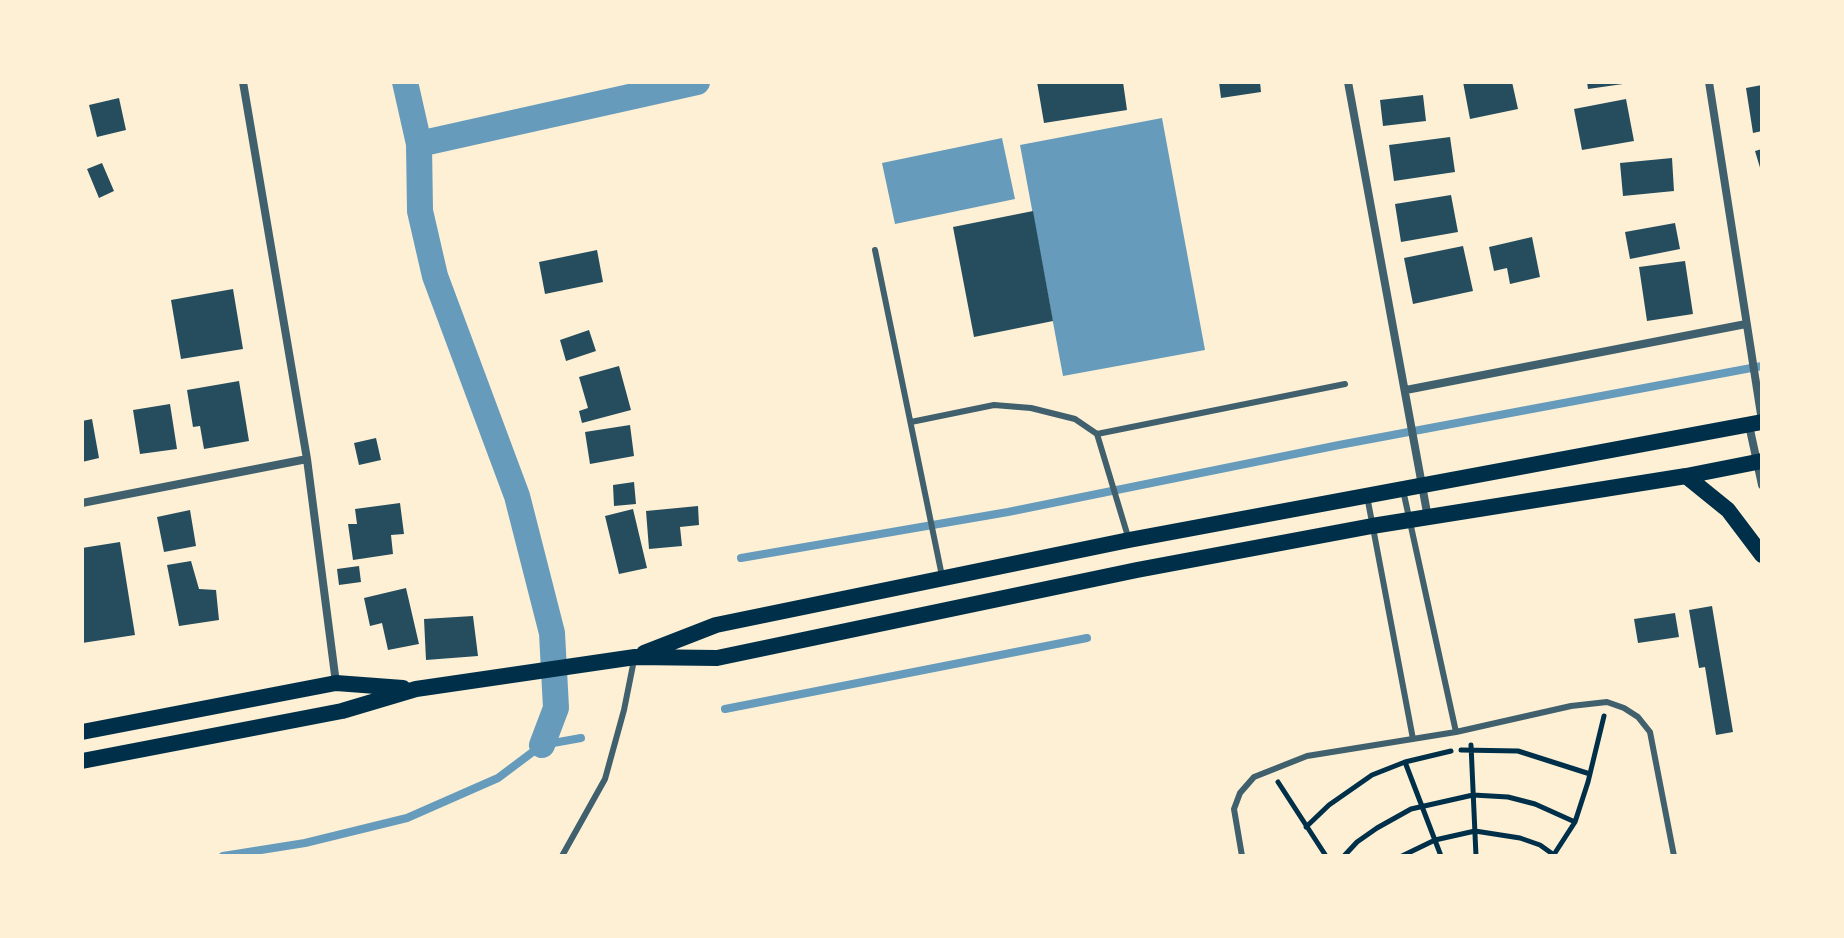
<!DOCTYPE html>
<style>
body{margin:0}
#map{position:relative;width:1844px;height:938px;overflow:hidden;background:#fdf0d5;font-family:Bitter,serif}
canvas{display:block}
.frame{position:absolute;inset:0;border:84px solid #fdf0d5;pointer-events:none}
</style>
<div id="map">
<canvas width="1844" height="938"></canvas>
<div class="frame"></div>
</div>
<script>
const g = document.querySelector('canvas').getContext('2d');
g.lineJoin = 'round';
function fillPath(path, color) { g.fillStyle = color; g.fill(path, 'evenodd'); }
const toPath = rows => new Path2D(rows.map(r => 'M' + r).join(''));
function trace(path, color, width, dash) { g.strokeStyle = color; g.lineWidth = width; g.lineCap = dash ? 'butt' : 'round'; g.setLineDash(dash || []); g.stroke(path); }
fillPath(toPath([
 [1162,118,1205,350,1063,376,1020,145],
 [1002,138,1015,199,895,224,882,163]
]), '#669bbc');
trace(toPath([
 [741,558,1008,512,1339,445,1762,366],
 [725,709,1087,638],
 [223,856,305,843,407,818,498,778,542,745,581,738]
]), '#669bbc', 8);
trace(toPath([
 [405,82,419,144,420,211,435,276,517,496,552,633,556,708,542,745],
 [419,144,697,82]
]), '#669bbc', 26);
fillPath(toPath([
 [1037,82,1123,82,1127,110,1044,123],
 [1219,82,1260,82,1261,92,1221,98],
 [1463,82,1512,82,1518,109,1470,119],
 [1587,82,1623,82,1623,84,1588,89],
 [1762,85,1762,131,1753,133,1746,88],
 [1423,95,1426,121,1383,126,1380,100],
 [119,98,126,130,97,137,89,105],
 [1626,99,1634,141,1582,150,1574,109],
 [1450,137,1455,172,1394,181,1389,145],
 [1762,149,1762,170,1761,171,1755,151],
 [1672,158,1674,191,1623,196,1620,163],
 [102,163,114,191,99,198,87,169],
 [1451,195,1458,232,1401,242,1395,204],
 [1033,211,1053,321,974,337,953,227],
 [1675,223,1680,249,1630,259,1625,232],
 [1532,237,1540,277,1510,284,1507,268,1494,271,1489,247],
 [1463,246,1473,291,1413,304,1404,258],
 [597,250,603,282,545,294,539,262],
 [1685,261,1693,314,1647,321,1639,267],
 [233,289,243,349,181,359,171,300],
 [589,330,596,351,566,361,560,340],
 [619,366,631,410,582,423,579,411,588,408,579,377],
 [239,381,249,441,204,449,200,426,193,427,187,390],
 [170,404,177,449,140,454,133,410],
 [92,419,99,458,82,462,82,421],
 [630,425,634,456,590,464,585,432],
 [376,438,381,460,359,465,354,443],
 [634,482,636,504,614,506,613,485],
 [400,503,404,534,391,535,393,554,353,560,348,524,357,524,355,509],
 [698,506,699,525,680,527,682,546,649,549,646,511],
 [633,509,647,568,619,574,605,516],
 [190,510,196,546,164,552,157,517],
 [120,542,135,635,82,643,82,548],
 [191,561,199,589,216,590,219,620,179,626,167,565],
 [359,566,361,582,339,585,337,569],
 [406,588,419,644,388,650,382,623,370,626,364,598],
 [1712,606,1733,732,1716,735,1705,667,1699,668,1689,610],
 [1675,613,1679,637,1638,643,1634,619],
 [473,616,478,656,426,660,424,619]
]), '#264d5e');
trace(toPath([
 [1471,745,1476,856],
 [1461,750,1518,751,1590,774],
 [1405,762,1441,856],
 [1278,782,1326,856],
 [1306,827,1329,805,1372,775,1405,762,1451,751],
 [1344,856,1357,842,1377,828,1411,809,1473,795,1508,797,1535,804,1575,822],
 [1402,856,1435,840,1475,831,1520,838,1540,845,1554,855],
 [1553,856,1575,822,1588,782,1604,716]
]), '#003049', 5);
trace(toPath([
 [875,250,942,576],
 [911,422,994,405,1031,408,1075,419,1097,434,1129,540],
 [1097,434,1345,384],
 [1403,490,1456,732],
 [1367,496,1413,739],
 [562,856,605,779,624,710,634,660],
 [1242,856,1234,809,1240,793,1254,777,1307,756,1456,732,1571,706,1607,702,1624,708,1638,717,1650,732,1674,856]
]), '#3f606c', 6);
trace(toPath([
 [243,82,307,459,336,683],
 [1348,82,1428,518],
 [1709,82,1762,421],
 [1406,390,1746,324],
 [1749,425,1762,485],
 [82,503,307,459]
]), '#3f606c', 8);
trace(toPath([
 [1686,476,1728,510,1762,555],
 [644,653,716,625,1129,540,1762,422],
 [82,732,336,683,403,688],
 [82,761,342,711,416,689,635,657,717,658,1137,570,1372,526,1686,476,1762,461]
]), '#003049', 16);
</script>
